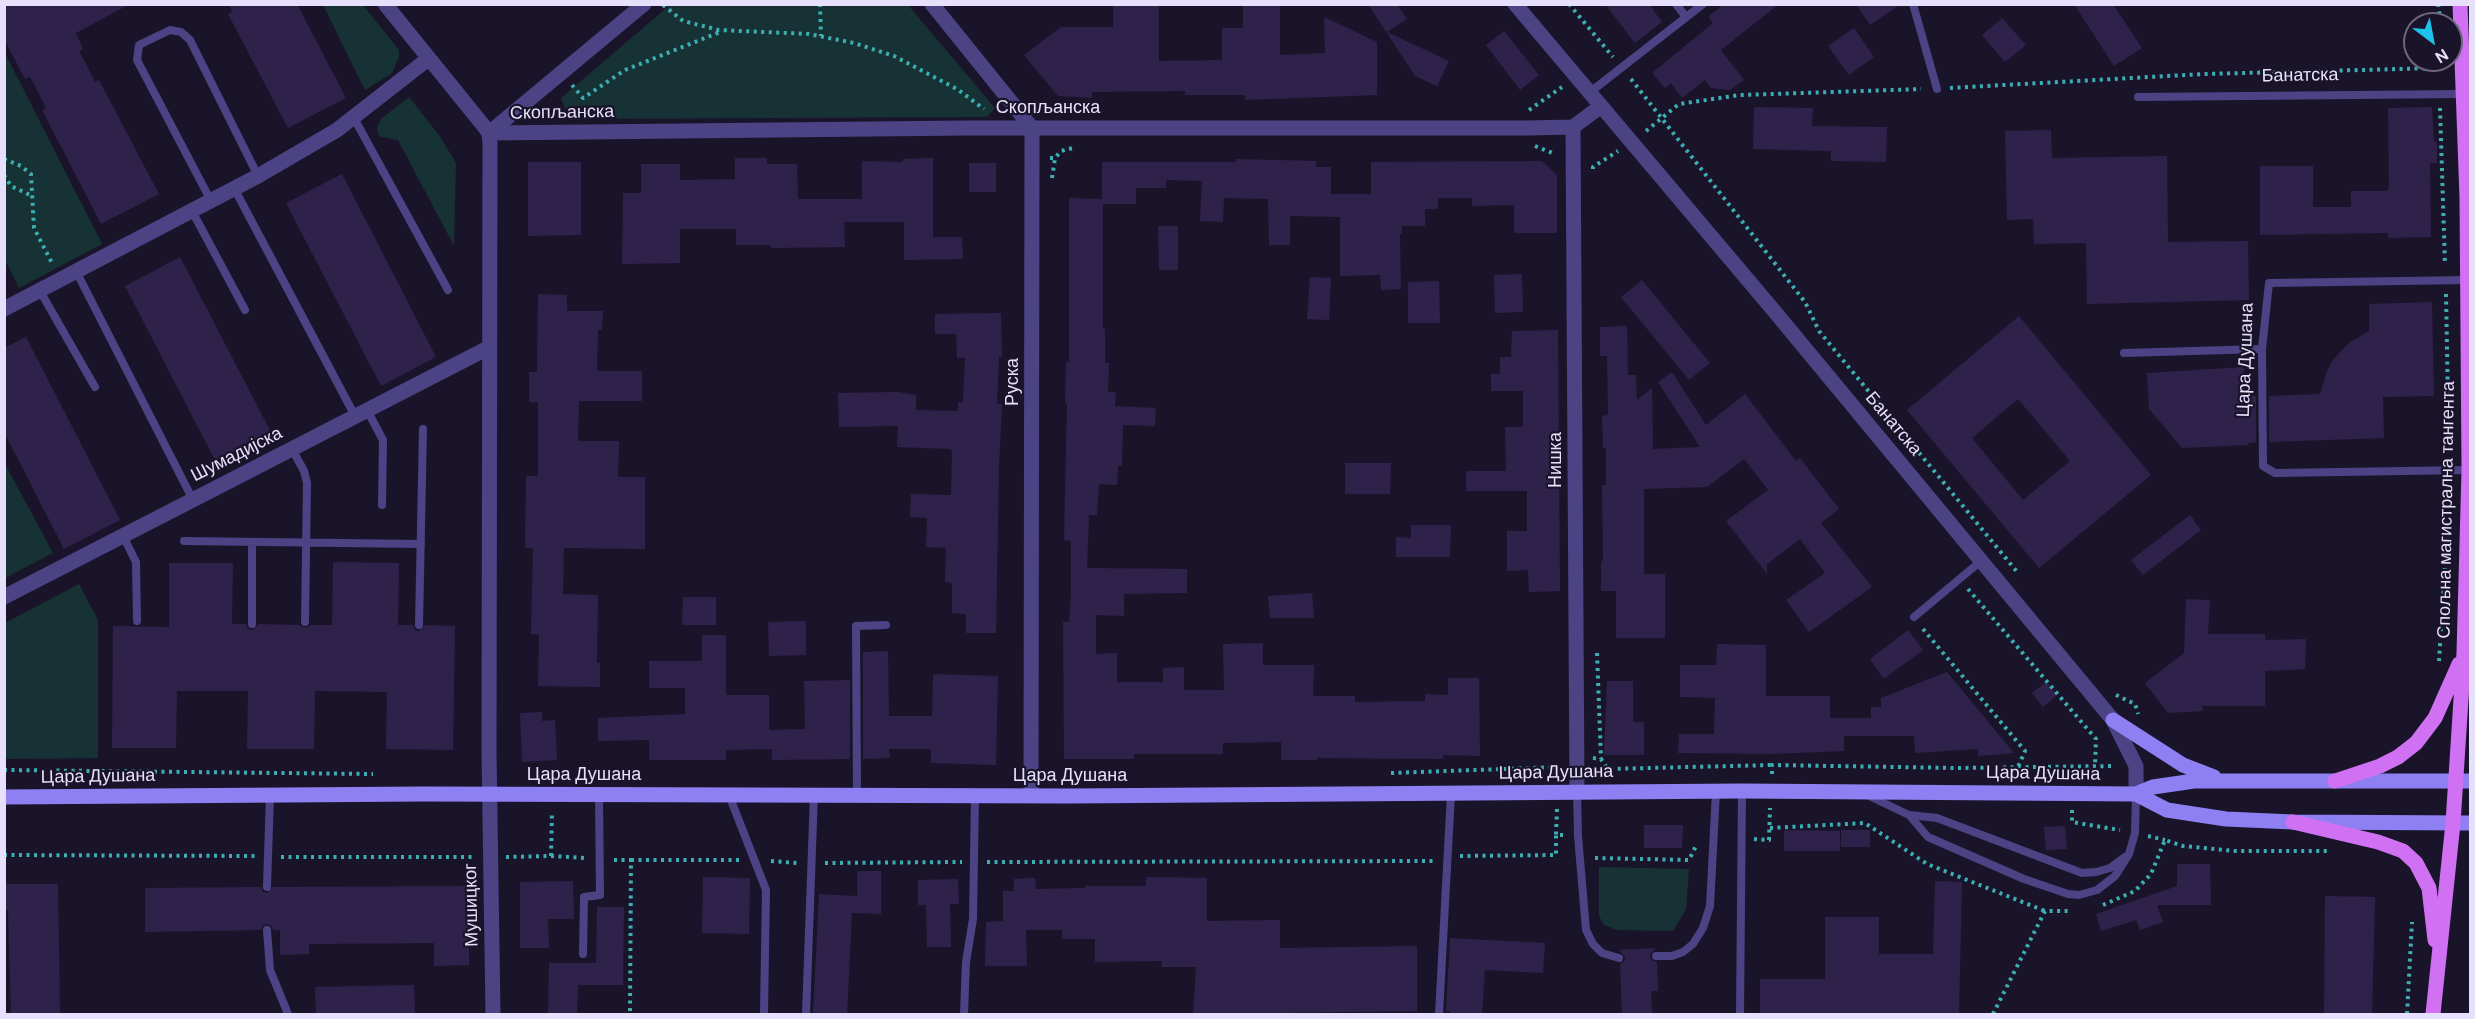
<!DOCTYPE html>
<meta charset="utf-8">
<style>
body{margin:0}
#map{position:relative;width:2475px;height:1019px;overflow:hidden;background:#1a142a;font-family:"DM Sans",sans-serif}
canvas{display:block}
.frame{position:absolute;inset:0;border:6px solid #e6e0fc;pointer-events:none}
.north{position:absolute;left:2403px;top:12px;width:60px;height:60px;box-sizing:border-box;background:#1a142a;border:2px solid #6c667e;border-radius:50%;rotate:148deg;font-size:16px;font-weight:700;line-height:24px;text-align:center;color:#e6e0fc}
.north::after{content:'';display:block;margin:auto;width:21px;height:27px;background:#1ec1ea;clip-path:polygon(50% 0,100% 100%,50% 72%,0 100%)}
</style>
<div id="map">
<canvas width="2475" height="1019"></canvas>
<div class="frame"></div>
<div class="north">N</div>
</div>
<script>
const g = document.querySelector('canvas').getContext('2d');
g.lineJoin = 'round';
function fillPath(path, color) { g.fillStyle = color; g.fill(path, 'evenodd'); }
const toPath = rows => new Path2D(rows.map(r => 'M' + r).join(''));
function trace(path, color, width, dash) { g.strokeStyle = color; g.lineWidth = width; g.lineCap = dash ? 'butt' : 'round'; g.setLineDash(dash || []); g.stroke(path); }
function write(font, color, halo, rows, align = 'center') {
  g.font = font + ' "DM Sans",sans-serif'; g.lineWidth = 4.5; g.setLineDash([]); g.textBaseline = 'middle'; g.strokeStyle = halo; g.fillStyle = color; for (const [text, x, y, turn = 0] of rows) {
    g.save(); g.translate(x, y); g.rotate((+turn || 0) * Math.PI / 180); g.textAlign = isNaN(turn) ? turn : align; if (halo) g.strokeText(text, 0, 0); g.fillText(text, 0, 0); g.restore();
  }
}
fillPath(toPath([
 [323,5,363,5,399,50,399,57,392,73,365,90],
 [908,5,995,108,987,117,569,119,561,98,670,5],
 [4,51,102,244,19,288,5,260],
 [409,97,439,135,456,163,454,246,398,140,381,137,378,134,377,128,382,118],
 [4,462,53,553,5,578,4,578],
 [79,584,98,620,98,758,5,759,5,623],
 [1599,867,1689,869,1686,909,1673,931,1617,930,1604,925,1599,916]
]), '#173234');
fillPath(toPath([
 [4,4,130,4,76,33,83,49,79,51,87,66,95,82,99,80,159,194,101,224,42,110,46,108,38,92,30,77,25,79,4,39],
 [229,4,297,4,346,98,288,128,228,14,232,12],
 [1113,4,1159,4,1159,61,1222,60,1222,28,1243,28,1243,4,1280,4,1280,55,1325,53,1324,17,1377,42,1377,95,1245,100,1245,95,1185,95,1185,91,1092,92,1092,98,1058,96,1024,55,1061,27,1113,27],
 [1368,4,1397,4,1407,19,1387,32,1449,61,1437,86,1415,76],
 [1605,4,1649,4,1662,22,1635,43],
 [1724,4,1779,4,1721,50,1744,80,1730,90,1727,90,1711,88,1705,80,1682,98,1671,83,1665,88,1652,73,1713,23,1708,17],
 [1856,4,1901,4,1870,25],
 [2074,4,2113,4,2142,48,2114,66],
 [2002,18,2026,45,2005,62,1982,35],
 [1854,28,1874,57,1849,75,1828,46],
 [1504,31,1539,75,1520,90,1486,45],
 [1754,107,1813,108,1812,126,1887,127,1886,162,1831,161,1831,151,1753,149],
 [2432,107,2434,142,2437,142,2437,163,2430,163,2431,237,2388,238,2388,233,2260,235,2260,166,2313,166,2313,207,2351,207,2351,191,2387,191,2389,188,2388,108],
 [2051,130,2052,158,2167,156,2168,242,2248,241,2249,300,2087,304,2086,243,2034,244,2033,219,2007,220,2005,131],
 [735,158,767,158,767,164,797,164,798,199,862,199,862,161,903,162,903,159,933,158,933,237,962,237,963,259,904,260,904,222,844,222,845,247,771,248,771,245,736,245,736,229,680,229,680,263,622,264,623,193,641,193,641,164,680,164,680,180,735,179],
 [1236,159,1316,161,1316,167,1331,167,1331,194,1371,194,1371,162,1542,161,1557,175,1557,233,1514,233,1514,205,1472,206,1472,198,1438,198,1438,209,1425,209,1425,226,1402,226,1402,234,1400,234,1401,289,1381,290,1380,275,1340,276,1340,217,1290,216,1290,245,1269,245,1268,199,1224,198,1223,222,1200,221,1202,181,1166,180,1166,188,1136,188,1136,204,1103,204,1103,329,1105,329,1105,363,1109,363,1108,392,1116,392,1115,406,1156,408,1155,426,1123,425,1122,466,1118,466,1117,485,1099,484,1097,515,1089,515,1087,568,1187,569,1187,593,1124,594,1124,616,1096,615,1096,654,1117,653,1117,682,1163,682,1163,668,1184,667,1184,690,1224,690,1223,644,1263,643,1263,665,1314,665,1313,696,1355,696,1355,702,1425,701,1425,694,1448,695,1448,678,1479,678,1480,756,1443,755,1443,759,1317,758,1317,760,1281,760,1281,742,1223,743,1223,754,1134,754,1134,759,1064,759,1063,622,1069,622,1071,596,1071,541,1064,540,1067,403,1065,403,1066,362,1069,362,1069,198,1102,199,1102,162,1236,162],
 [528,162,581,162,581,235,528,236],
 [969,163,996,163,996,192,969,192],
 [342,174,436,357,381,386,286,203],
 [1158,226,1178,226,1178,270,1159,270],
 [180,257,275,440,219,468,125,286],
 [1522,274,1523,312,1495,313,1494,275],
 [1310,277,1331,278,1329,320,1307,319],
 [1642,280,1710,363,1689,380,1621,297],
 [1439,281,1440,323,1408,323,1408,282],
 [538,294,567,295,567,311,603,311,602,330,598,330,597,371,642,371,642,401,579,401,578,441,619,441,618,477,645,477,645,549,564,548,563,594,598,595,597,663,600,663,600,687,538,686,539,634,531,634,533,548,525,548,526,476,538,476,538,402,529,402,529,372,537,372],
 [2432,302,2434,396,2383,397,2384,438,2269,442,2269,396,2320,394,2327,371,2332,361,2349,343,2369,331,2369,304],
 [1001,313,1002,357,999,357,997,404,1002,404,999,467,996,633,966,633,966,614,952,613,952,583,945,582,946,548,926,547,927,518,910,517,911,494,951,495,952,451,950,449,897,447,898,426,839,427,838,393,898,392,916,395,916,410,958,411,958,402,963,402,965,358,957,358,956,334,935,334,935,314],
 [2019,316,2151,475,2039,568,1907,410],
 [2018,399,2070,461,2023,500,1972,438],
 [1627,326,1628,375,1636,375,1637,400,1652,388,1653,449,1700,447,1658,382,1672,372,1706,425,1745,394,1796,461,1800,458,1839,509,1821,523,1872,587,1809,632,1786,600,1825,573,1800,539,1767,564,1767,574,1726,521,1768,490,1744,459,1707,487,1644,489,1644,574,1665,574,1665,638,1616,638,1616,591,1601,591,1601,561,1603,561,1602,485,1606,485,1606,448,1603,448,1602,416,1608,415,1607,356,1600,356,1600,327],
 [1558,330,1560,591,1529,592,1528,570,1507,571,1507,531,1527,531,1527,491,1466,491,1466,471,1506,471,1505,427,1523,427,1523,391,1491,391,1491,374,1500,374,1500,357,1511,357,1512,331],
 [26,337,120,520,64,549,4,432,4,348],
 [2244,367,2246,396,2256,396,2256,442,2248,443,2248,445,2182,448,2149,409,2147,373],
 [1345,463,1391,463,1390,494,1345,494],
 [2190,515,2201,530,2143,575,2131,560],
 [1411,525,1451,525,1450,557,1396,557,1396,537,1411,538],
 [333,562,399,563,398,625,413,625,415,630,419,631,425,625,455,626,453,750,386,749,387,692,315,691,314,749,247,749,248,691,177,691,176,748,112,748,113,626,169,627,169,563,233,563,232,624,246,624,248,629,253,630,258,624,299,625,305,628,311,625,332,625],
 [1312,593,1314,618,1270,618,1268,596],
 [683,597,716,597,716,625,682,625],
 [2186,599,2210,600,2208,634,2265,634,2265,640,2306,639,2305,669,2265,671,2265,706,2202,706,2203,711,2168,713,2145,683,2184,653],
 [806,621,806,655,769,656,768,622],
 [1908,630,1923,650,1884,679,1870,659],
 [702,635,726,635,726,695,769,695,769,730,805,729,804,681,850,680,850,759,772,760,772,749,726,750,726,760,649,760,649,740,598,741,598,718,685,714,685,688,649,688,649,661,702,661],
 [1717,644,1766,645,1766,696,1830,696,1830,718,1871,718,1871,707,1881,707,1881,698,1947,672,2014,753,1978,756,1978,749,1915,753,1914,736,1844,736,1844,751,1772,754,1678,753,1679,734,1714,734,1715,698,1680,697,1680,665,1716,665],
 [888,651,889,716,932,716,933,674,998,676,996,765,931,763,931,749,889,749,890,758,863,759,863,652],
 [1607,681,1633,681,1633,722,1644,722,1644,755,1604,755],
 [2046,682,2057,695,2043,707,2032,693],
 [542,712,542,721,555,720,557,760,522,762,520,713],
 [1644,825,1683,825,1682,848,1644,848],
 [2065,826,2067,849,2046,850,2044,827],
 [1784,830,1840,831,1840,851,1784,851],
 [1841,830,1870,830,1870,847,1841,847],
 [2177,864,2210,864,2211,905,2157,905,2163,922,2140,930,2136,920,2101,931,2096,914,2177,886],
 [857,871,881,871,881,914,852,913,847,1014,813,1014,819,894,857,896],
 [703,877,750,878,749,934,702,933],
 [1146,877,1207,878,1207,921,1280,920,1280,948,1417,946,1417,1011,1193,1014,1196,967,1162,967,1162,961,1095,962,1095,939,1062,939,1062,930,1026,930,1027,966,985,966,986,922,1003,921,1003,891,1014,891,1014,879,1035,878,1036,889,1085,888,1085,886,1146,886],
 [958,879,959,904,950,904,951,947,927,947,926,905,918,905,918,880],
 [573,881,574,919,548,919,549,948,520,948,520,882],
 [1935,881,1962,882,1959,1014,1760,1014,1760,979,1825,979,1825,917,1879,917,1879,954,1933,954],
 [4,884,58,884,60,1014,11,1014,8,910,4,910],
 [469,886,469,965,434,966,434,943,309,944,309,954,280,955,280,930,273,930,272,926,267,924,263,925,261,930,145,932,145,888,261,887,263,892,267,893,273,887],
 [2325,896,2375,897,2372,1014,2324,1014],
 [597,907,624,907,623,985,578,985,577,1014,548,1014,549,963,596,963],
 [1450,938,1545,943,1543,973,1485,970,1482,1014,1450,1014,1450,1011,1446,1011],
 [1656,948,1650,955,1651,960,1657,962,1658,991,1651,991,1652,1014,1622,1014,1620,964,1624,962,1625,957,1619,950],
 [414,985,415,1014,316,1014,315,987]
]), '#2e224a');
trace(toPath([
 [820,4,821,36],
 [1569,4,1613,57],
 [2438,4,2440,17],
 [663,5,683,21,719,30,809,34,854,43,894,56,957,89,984,109],
 [1631,79,1805,302,1819,331,2018,573],
 [572,85,583,98,625,70,720,32],
 [1950,88,2204,74,2439,68,2439,60],
 [2440,108,2445,265],
 [1529,110,1562,87],
 [1646,131,1679,104,1740,95,1921,89],
 [1535,146,1555,154],
 [1050,158,1055,158,1061,151,1073,148],
 [4,159,21,166,31,174,34,228,53,265],
 [1593,169,1593,167,1618,151],
 [4,175,11,186,32,196],
 [1052,178,1055,158],
 [2446,294,2448,403],
 [1968,589,2096,739,2095,766],
 [1923,629,2025,751,2018,767],
 [1597,653,1601,759],
 [2439,661,2446,552],
 [2116,695,2135,704,2138,714],
 [1593,758,1601,759,1608,769,1772,765],
 [4,770,373,774],
 [1391,773,1559,767],
 [1772,774,1772,765,1956,768,2115,766],
 [1557,809,1556,835,1565,835],
 [2072,810,2072,822,2120,830],
 [1770,828,1865,823,1927,864,2045,911],
 [2148,836,2165,840],
 [1754,839,1769,840,1770,808],
 [4,855,256,856],
 [551,856,552,812],
 [1460,856,1556,855,1556,835],
 [281,857,475,857],
 [506,857,551,856,586,858],
 [1595,858,1689,860,1697,844],
 [614,860,631,860,630,1014],
 [631,860,740,860],
 [771,861,797,863],
 [987,862,1433,861],
 [825,863,962,862],
 [2103,905,2135,891,2151,874,2165,840,2183,846,2235,851,2329,851],
 [1993,1014,2045,911,2070,911],
 [2407,1014,2412,922]
]), '#3dafb3', 4, [3, 4.5]);
trace(toPath([
 [1676,4,1686,17],
 [1913,4,1937,89],
 [1589,93,1703,4],
 [2138,97,2463,94],
 [354,118,448,290],
 [234,188,355,416],
 [211,201,137,60,139,45,170,30,181,32,190,40,258,176],
 [192,211,245,310],
 [76,271,193,500],
 [2468,280,2269,283,2262,349,2263,466,2275,473,2469,470],
 [40,291,95,387],
 [2124,353,2262,349],
 [367,410,383,440,382,505],
 [292,449,304,471,307,483,305,622],
 [123,536,136,562,137,621],
 [184,541,421,544],
 [1914,617,1981,561],
 [252,624,252,542],
 [419,625,423,429],
 [1577,792,1578,836,1586,930,1593,944,1602,953,1619,958],
 [857,794,856,626,886,625],
 [729,795,766,890,764,1014],
 [1867,795,1909,815,1928,837,2024,879,2068,894,2079,895,2097,890,2115,876,2129,854,2135,833,2136,794],
 [1909,815,1937,818,2082,873,2096,872,2110,868,2125,857],
 [267,887,270,794],
 [267,930,270,970,288,1014],
 [583,954,584,897,600,895,599,795],
 [1656,956,1672,956,1683,952,1693,944,1703,928,1710,906,1716,792],
 [806,1014,814,794],
 [964,1014,966,962,973,919,975,795],
 [1439,1014,1451,794],
 [1740,1014,1742,791]
]), '#4c4385', 8);
trace(toPath([
 [385,4,483,125,489,133,490,143,489,752,493,1014],
 [932,4,1032,128,1031,795],
 [1515,4,1775,312,2113,720,2136,766,2136,794],
 [1573,127,1577,792],
 [489,133,967,128,1528,128,1573,127,1600,107],
 [489,133,644,4],
 [4,309,258,176,337,130,428,59],
 [4,597,488,348]
]), '#4c4385', 15);
trace(toPath([
 [2113,720,2183,765,2214,777],
 [2136,794,2167,810,2226,819,2293,822,2470,823],
 [4,797,424,794,1070,796,1742,791,2136,794,2153,787,2194,781,2470,781]
]), '#8e80f3', 15);
trace(toPath([
 [2335,781,2380,766,2398,757,2416,743,2435,718,2459,664],
 [2293,822,2378,842,2403,851,2416,863,2429,888,2435,940],
 [2433,1014,2453,823,2464,653,2469,470,2467,198,2460,4]
]), '#cf71f2', 15);
write('18px', '#e6e0fc', '#1a142a', [
 ["Банатска",2300,76,-1],
 ["Скопљанска",1048,108],
 ["Скопљанска",562,113,-1],
 ["Цара Душана",2246,360,-88],
 ["Руска",1013,382,-90],
 ["Банатска",1893,424,50],
 ["Шумадијска",237,455,-27],
 ["Нишка",1556,460,-90],
 ["Спољна магистрална тангента",2447,510,-89],
 ["Цара Душана",1556,773,-1],
 ["Цара Душана",2043,774,1],
 ["Цара Душана",584,775],
 ["Цара Душана",1070,776],
 ["Цара Душана",98,777,-1],
 ["Мушицког",472,905,-91]
]);
</script>
